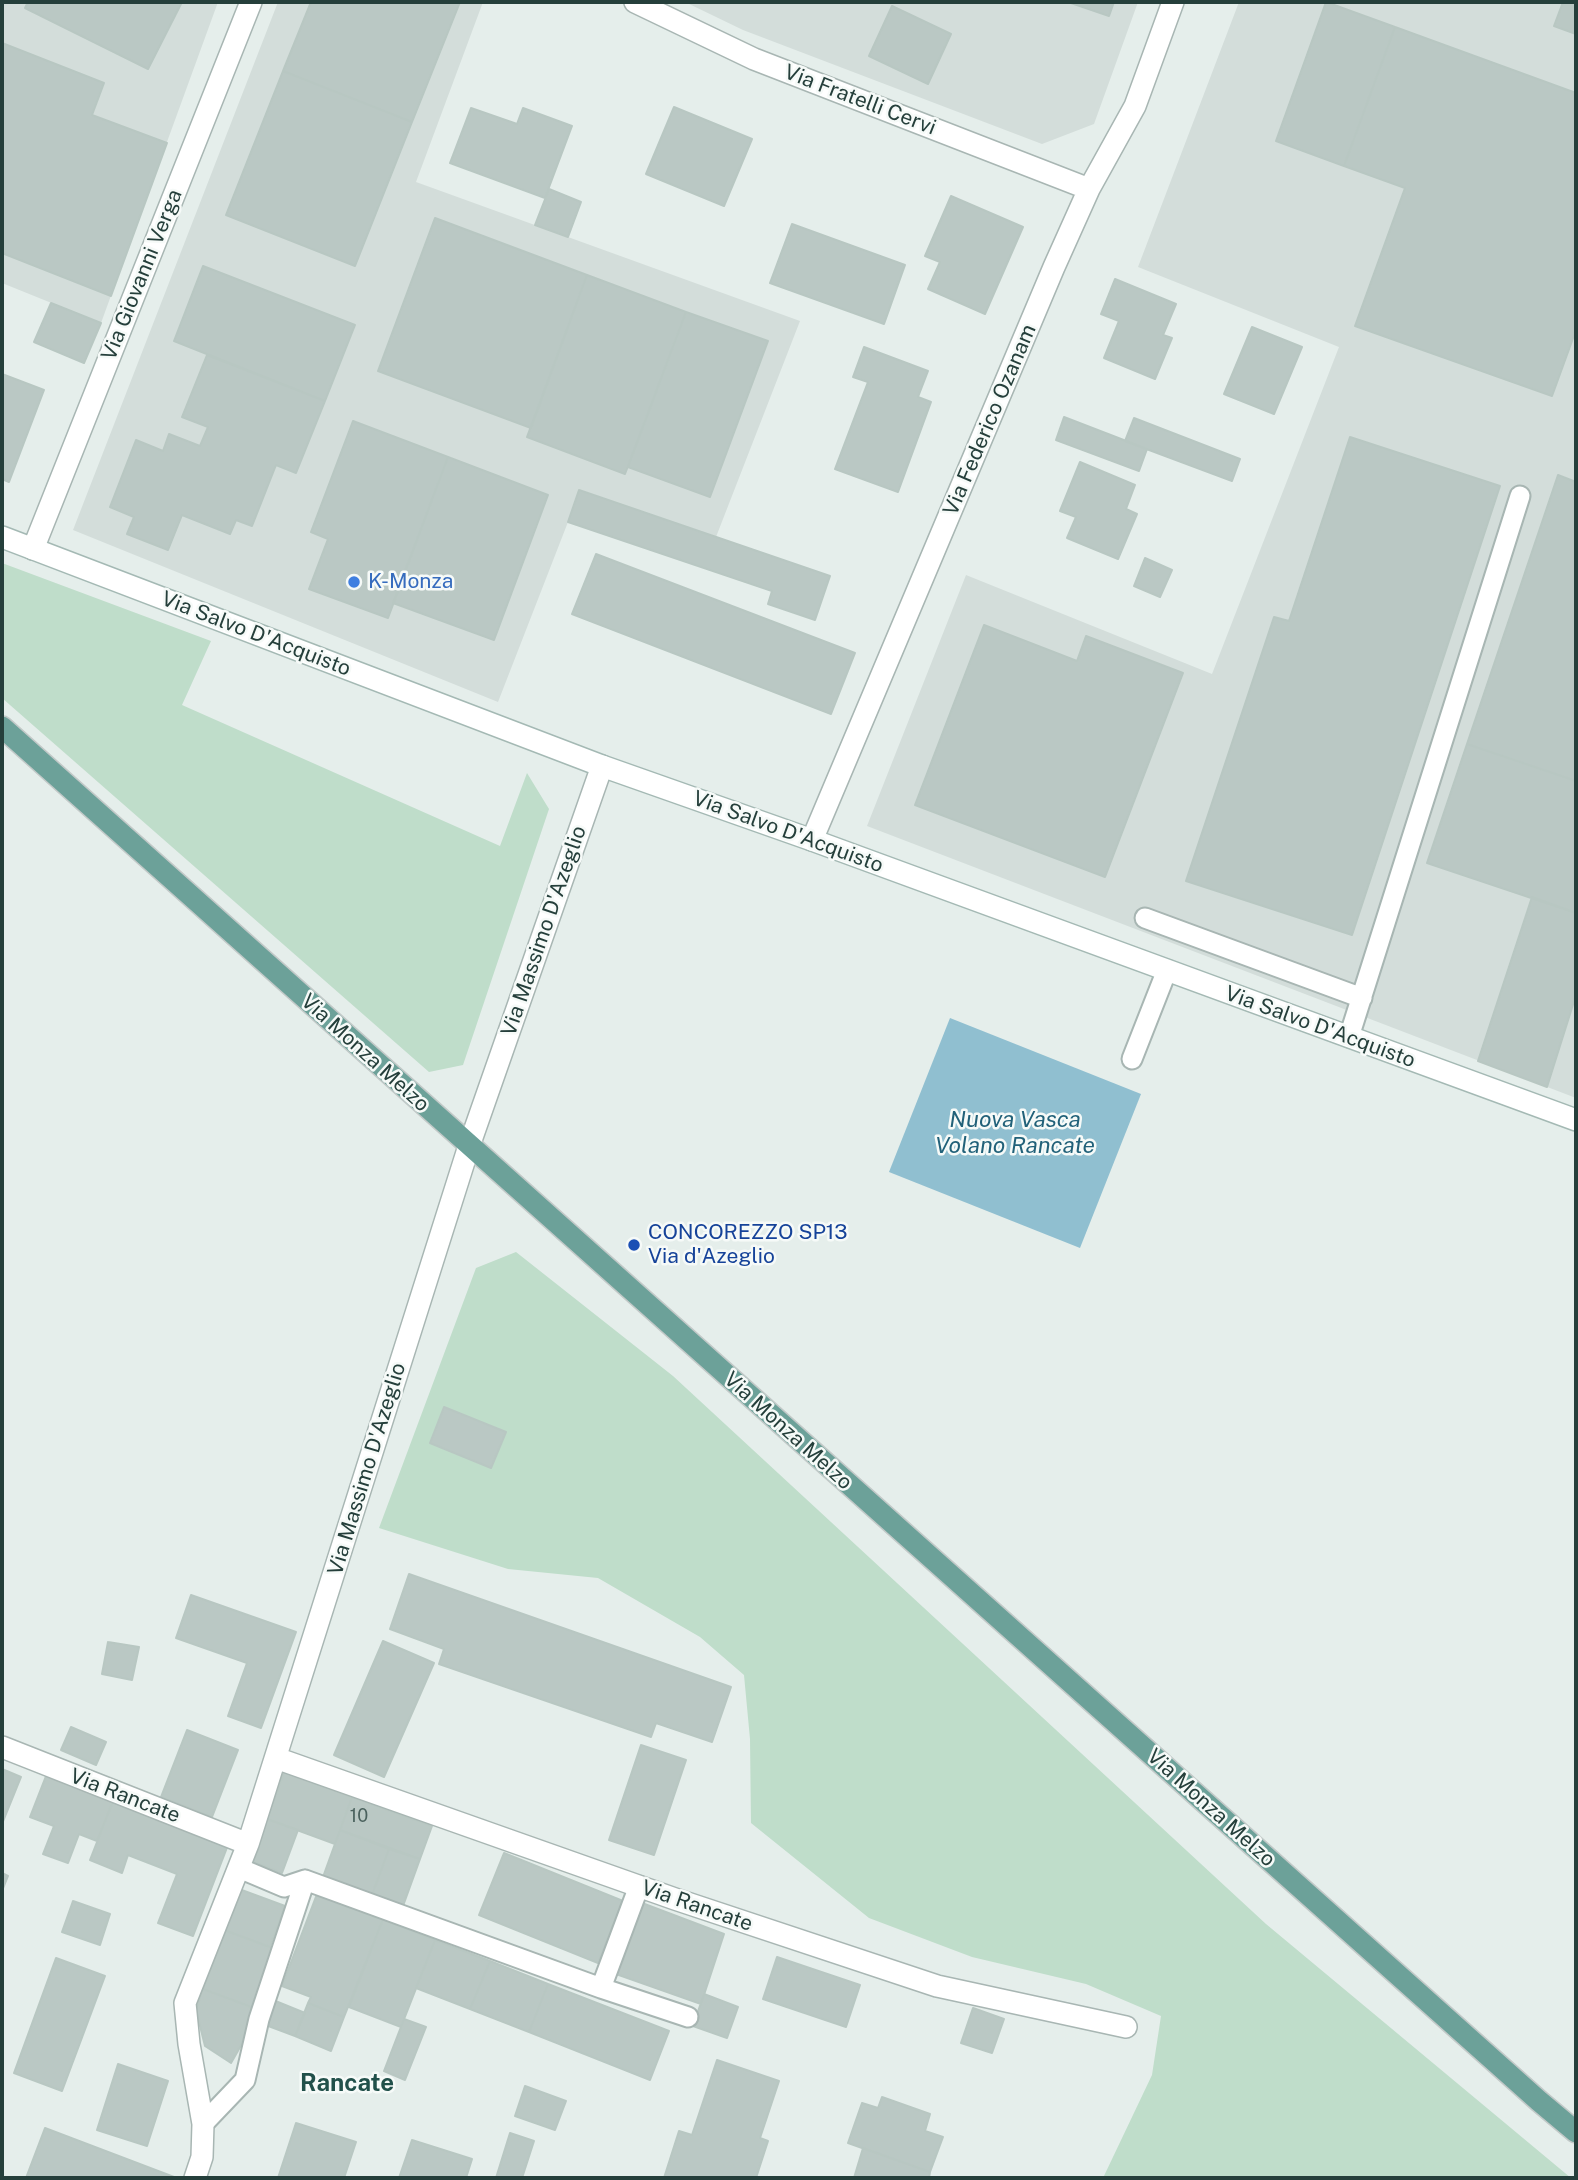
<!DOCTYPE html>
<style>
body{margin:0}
#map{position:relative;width:1578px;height:2180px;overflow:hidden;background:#e5eeeb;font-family:"Public Sans",sans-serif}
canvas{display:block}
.frame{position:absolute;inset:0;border:4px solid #253f3b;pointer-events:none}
</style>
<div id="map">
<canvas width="1578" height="2180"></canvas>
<div class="frame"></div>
</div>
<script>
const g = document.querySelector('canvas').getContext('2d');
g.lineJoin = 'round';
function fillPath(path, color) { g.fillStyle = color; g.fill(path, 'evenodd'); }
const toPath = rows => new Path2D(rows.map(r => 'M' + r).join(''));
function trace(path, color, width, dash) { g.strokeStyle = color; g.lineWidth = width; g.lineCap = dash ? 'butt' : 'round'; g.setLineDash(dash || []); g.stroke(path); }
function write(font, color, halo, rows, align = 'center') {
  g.font = font + ' "Public Sans",sans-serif'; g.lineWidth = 5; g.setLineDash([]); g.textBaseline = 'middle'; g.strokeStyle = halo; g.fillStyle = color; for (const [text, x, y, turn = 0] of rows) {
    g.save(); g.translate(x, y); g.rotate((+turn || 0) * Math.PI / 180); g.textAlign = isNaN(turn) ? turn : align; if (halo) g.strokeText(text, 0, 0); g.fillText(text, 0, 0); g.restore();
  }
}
fillPath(toPath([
 [2,2,218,2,101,323,2,283],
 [278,2,483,2,416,182,800,321,716,537,568,522,498,702,73,530],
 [685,2,1138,2,1094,124,1042,144,743,30],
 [1239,2,1576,2,1576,1098,867,826,966,575,1212,674,1339,347,1138,267]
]), '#d3ddda');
fillPath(toPath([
 [2,563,211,641,182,705,500,846,527,773,549,809,463,1065,429,1072,2,698],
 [516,1252,673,1376,1266,1924,1571,2178,1103,2178,1152,2075,1161,2016,1086,1984,972,1957,869,1918,751,1823,750,1739,744,1675,700,1637,598,1578,508,1569,379,1528,476,1268]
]), '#bfddca');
fillPath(toPath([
 [950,1018,1141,1094,1080,1248,889,1172]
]), '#90bfd0');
const building = toPath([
 [28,2,182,2,148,69,25,8,28,2],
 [311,2,460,2,412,122,283,71,311,2],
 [1068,2,1114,2,1109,16,1068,2],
 [1326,2,1395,27,1344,166,1276,141,1326,2],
 [1563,2,1576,2,1576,34,1554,26,1563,2],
 [892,6,951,34,928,84,869,56,892,6],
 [1395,27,1576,93,1576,330,1552,396,1355,326,1405,188,1344,166,1395,27],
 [2,43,104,83,92,115,167,143,111,296,2,253,2,43],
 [283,71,412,122,355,266,226,215,283,71],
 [674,107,752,139,724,206,646,174,674,107],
 [471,108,517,124,523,108,572,126,545,198,450,163,471,108],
 [549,189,581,202,568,237,535,225,549,189],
 [951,196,1023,227,985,314,928,289,940,262,925,256,951,196],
 [435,218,587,275,531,428,378,371,435,218],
 [792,224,905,265,884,324,770,283,792,224],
 [203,266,355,325,325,401,174,341,203,266],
 [587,275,686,312,625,474,527,437,587,275],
 [1115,279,1176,304,1163,335,1172,338,1155,379,1104,358,1119,321,1101,314,1115,279],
 [51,303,101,323,84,363,34,342,51,303],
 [686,312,768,341,710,497,628,467,686,312],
 [1252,327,1302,347,1274,414,1224,394,1252,327],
 [864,347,928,371,918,397,931,402,898,492,835,469,868,382,853,377,864,347],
 [207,355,325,401,296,473,276,465,252,526,236,520,230,534,182,515,168,550,127,534,134,517,110,507,136,440,163,451,169,434,200,446,208,427,182,417,207,355],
 [2,374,44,390,9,482,2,479,2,374],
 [1064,417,1147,449,1139,471,1056,440,1064,417],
 [1134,418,1240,459,1232,481,1125,441,1134,418],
 [353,421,448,457,388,618,309,589,328,539,311,532,353,421],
 [1350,437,1500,486,1352,935,1186,881,1274,617,1289,621,1350,437],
 [448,457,548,495,494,640,393,603,448,457],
 [1080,462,1135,485,1126,509,1137,514,1118,559,1067,538,1076,517,1060,511,1080,462],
 [1558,475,1576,482,1576,781,1467,744,1558,475],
 [579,490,830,576,815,620,768,604,772,591,568,522,579,490],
 [596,554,855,653,831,714,572,614,596,554],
 [1145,558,1172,570,1160,597,1134,586,1145,558],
 [984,625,1077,661,1086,636,1183,673,1105,877,915,805,984,625],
 [1467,744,1576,781,1576,913,1427,863,1467,744],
 [1532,897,1576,913,1576,995,1547,1087,1478,1061,1532,897],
 [444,1407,506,1432,491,1468,430,1443,444,1407],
 [409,1574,731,1687,712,1742,656,1723,651,1737,439,1664,444,1649,390,1629,409,1574],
 [191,1595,296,1632,261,1728,228,1716,247,1663,176,1638,191,1595],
 [383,1641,434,1663,384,1777,334,1755,383,1641],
 [108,1642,139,1647,132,1680,102,1674,108,1642],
 [71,1727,106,1742,96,1765,61,1750,71,1727],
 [187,1730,238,1750,212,1817,161,1797,187,1730],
 [641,1745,686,1760,654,1855,609,1840,641,1745],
 [2,1769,21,1777,2,1824,2,1769],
 [284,1772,352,1797,335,1844,267,1819,284,1772],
 [46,1776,113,1801,97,1841,79,1834,68,1863,43,1854,54,1826,30,1817,46,1776],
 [352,1797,432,1826,420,1859,340,1830,352,1797],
 [113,1801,228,1845,193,1936,158,1923,177,1874,128,1855,122,1873,90,1860,113,1801],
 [267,1819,298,1830,282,1873,251,1861,267,1819],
 [340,1830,389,1849,372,1895,323,1877,340,1830],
 [389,1849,420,1859,403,1906,372,1895,389,1849],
 [504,1853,623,1901,598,1963,479,1915,504,1853],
 [2,1873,8,1876,2,1891,2,1873],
 [239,1889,285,1906,270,1947,224,1930,239,1889],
 [317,1894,383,1919,344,2017,308,2003,311,1997,282,1986,317,1894],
 [73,1901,110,1914,100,1945,62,1932,73,1901],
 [642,1903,724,1934,701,2004,616,1974,642,1903],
 [383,1919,435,1940,401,2027,349,2007,383,1919],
 [224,1930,275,1949,254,2008,203,1989,224,1930],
 [435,1940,490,1961,470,2009,416,1988,435,1940],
 [777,1957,860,1985,846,2027,763,1999,777,1957],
 [56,1958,105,1976,62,2091,14,2073,56,1958],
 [490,1961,548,1984,529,2032,470,2009,490,1961],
 [548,1984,669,2031,650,2080,529,2032,548,1984],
 [203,1989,254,2008,251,2028,231,2063,205,2046,196,2010,203,1989],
 [704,1994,738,2007,727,2038,693,2026,704,1994],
 [273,2000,305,2013,295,2036,263,2024,273,2000],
 [308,2003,344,2017,331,2051,295,2036,308,2003],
 [973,2008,1004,2019,992,2053,961,2043,973,2008],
 [404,2019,426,2027,405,2080,384,2071,404,2019],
 [717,2060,779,2081,760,2138,768,2141,756,2178,664,2178,679,2131,692,2135,717,2060],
 [118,2064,168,2081,147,2146,97,2130,118,2064],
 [525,2086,566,2101,555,2130,515,2116,525,2086],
 [882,2097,930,2114,925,2131,943,2137,930,2172,848,2143,862,2103,878,2108,882,2097],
 [296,2123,356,2142,344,2178,278,2178,296,2123],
 [45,2128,174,2177,173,2178,26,2178,45,2128],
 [510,2133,534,2141,522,2178,496,2178,510,2133],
 [412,2140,472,2159,466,2178,399,2178,412,2140],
 [863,2148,930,2172,929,2178,854,2178,863,2148]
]);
fillPath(building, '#bac8c4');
trace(building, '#b8c7c2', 2);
const lane = toPath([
 [1145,918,1362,998],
 [1349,1037,1520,496],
 [1132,1059,1167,970],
 [239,1868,284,1887,305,1880],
 [601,1988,639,1886],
 [203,2124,245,2080,259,2019,305,1880,601,1988,688,2017]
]);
const street = toPath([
 [635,2,754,59,1089,189],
 [33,549,251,2],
 [812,840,1054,267,1089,189,1135,106,1173,2],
 [2,1747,248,1844],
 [276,1758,675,1899,937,1986,1126,2027],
 [195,2178,202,2157,203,2124,189,2044,185,2003,248,1844,469,1146,602,766]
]);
const secondary = toPath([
 [2,537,602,766,812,840,1576,1120]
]);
const primary = toPath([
 [2,727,1539,2101,1576,2132]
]);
trace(lane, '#a8b6b3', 23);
trace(street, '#a8b6b3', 24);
trace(secondary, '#a4b9b4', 24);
trace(primary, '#c2c9c8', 24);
trace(lane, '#fff', 19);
trace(street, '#fff', 21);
trace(secondary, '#fff', 21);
trace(primary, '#6ca199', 21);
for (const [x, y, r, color] of [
 [354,582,7,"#3f7fe0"],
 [634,1245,7,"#1a4fb4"]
]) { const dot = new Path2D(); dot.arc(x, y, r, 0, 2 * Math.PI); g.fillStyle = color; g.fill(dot); trace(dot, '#f6faf8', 2.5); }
write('18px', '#4a615d', null, [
 ["10",359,1816]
]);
write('21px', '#253f3b', '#f6faf8', [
 ["Via Fratelli Cervi",860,100,21],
 ["Via Giovanni Verga",142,275,-68],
 ["Via Federico Ozanam",990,420,-67],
 ["Via Salvo D'Acquisto",256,634,21],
 ["Via Salvo D'Acquisto",788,832,20],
 ["Via Massimo D'Azeglio",544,931,-71],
 ["Via Salvo D'Acquisto",1320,1027,20],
 ["Via Monza Melzo",365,1053,42],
 ["Via Monza Melzo",788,1431,42],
 ["Via Massimo D'Azeglio",367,1469,-73],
 ["Via Rancate",125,1796,21],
 ["Via Monza Melzo",1211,1808,42],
 ["Via Rancate",697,1906,19]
]);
write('21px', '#366cbe', '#f6faf8', [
 ["K-Monza",368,582]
], 'left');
write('21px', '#164399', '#f6faf8', [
 ["CONCOREZZO SP13",648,1233],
 ["Via d'Azeglio",648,1257]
], 'left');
write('italic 23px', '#216179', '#f6faf8', [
 ["Nuova Vasca",1015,1120],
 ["Volano Rancate",1015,1146]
]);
write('bold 24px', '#21504a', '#f6faf8', [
 ["Rancate",347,2084]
]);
</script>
